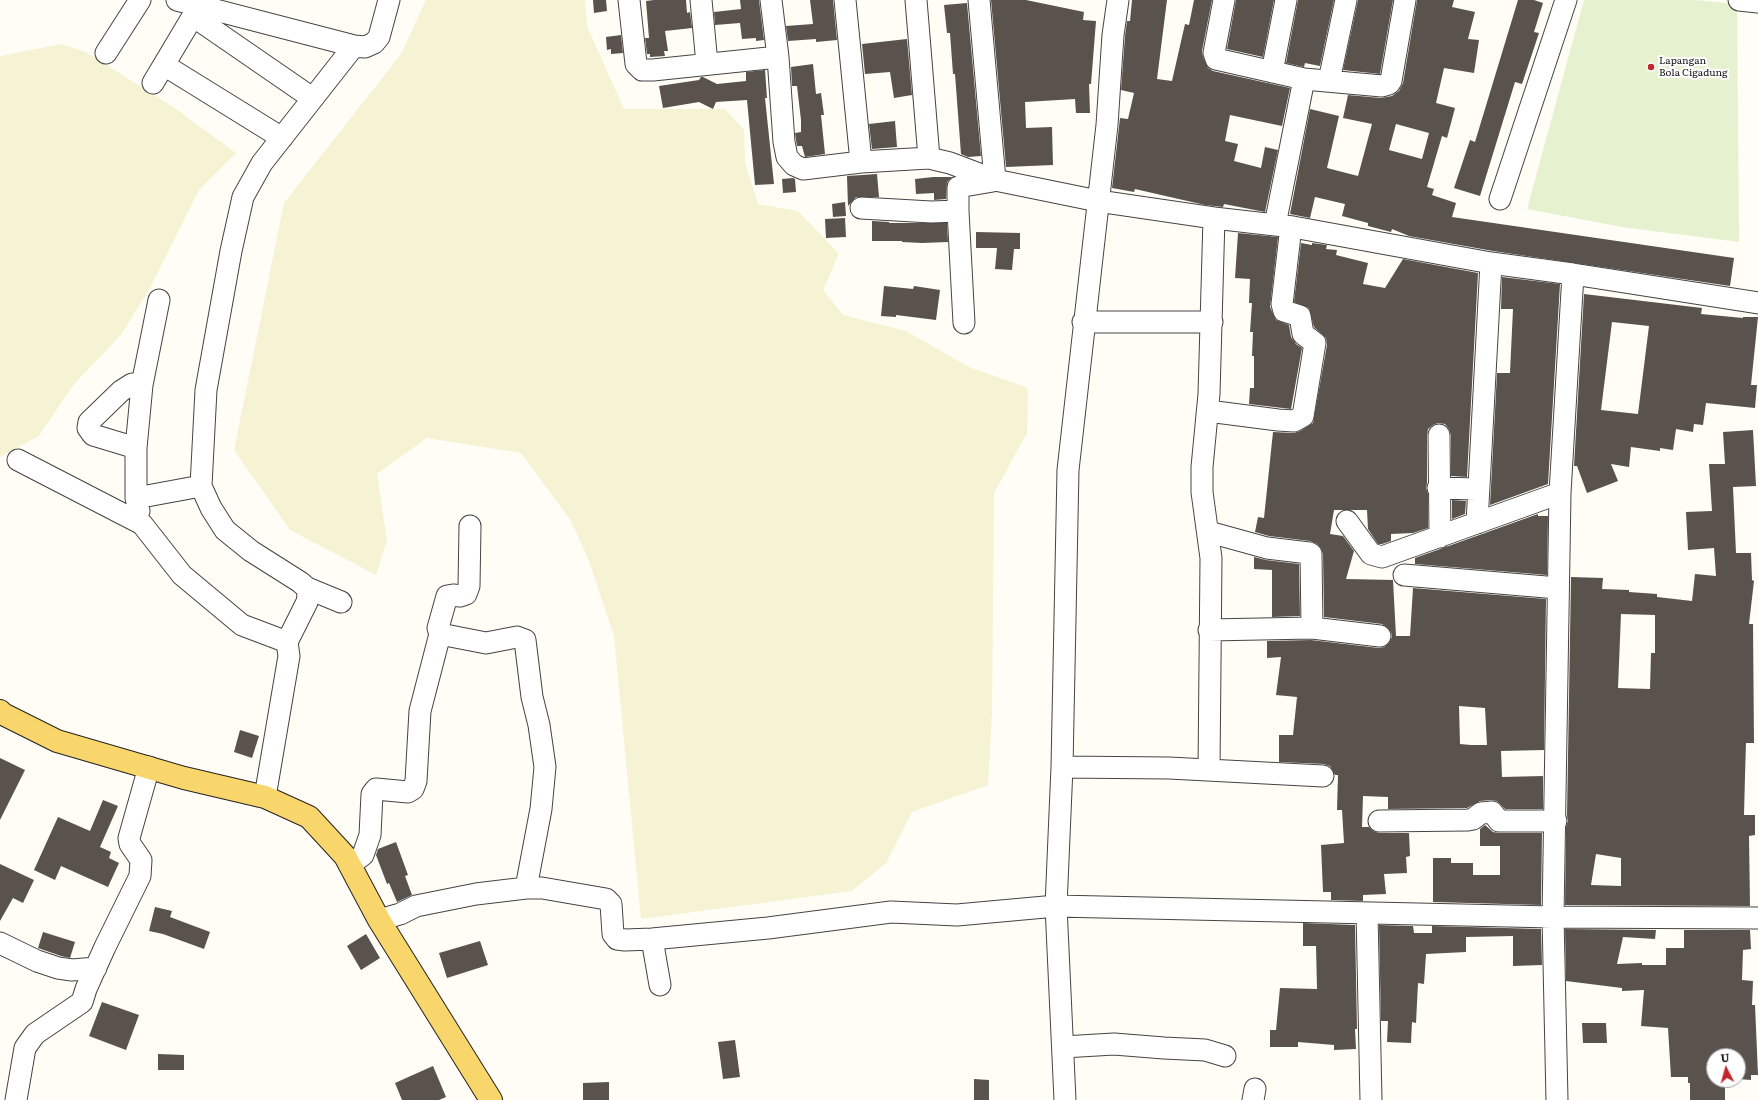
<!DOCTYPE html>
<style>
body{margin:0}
#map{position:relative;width:1758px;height:1100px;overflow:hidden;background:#fffdf5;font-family:Literata,serif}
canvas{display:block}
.north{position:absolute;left:1706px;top:1048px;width:40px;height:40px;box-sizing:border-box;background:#fff;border:1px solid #a0a0a0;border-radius:50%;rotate:354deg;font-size:11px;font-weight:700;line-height:16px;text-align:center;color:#111}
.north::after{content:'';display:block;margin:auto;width:14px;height:18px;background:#c4262e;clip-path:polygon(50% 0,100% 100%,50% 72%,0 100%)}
</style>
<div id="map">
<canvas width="1758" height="1100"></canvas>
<div class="north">U</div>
</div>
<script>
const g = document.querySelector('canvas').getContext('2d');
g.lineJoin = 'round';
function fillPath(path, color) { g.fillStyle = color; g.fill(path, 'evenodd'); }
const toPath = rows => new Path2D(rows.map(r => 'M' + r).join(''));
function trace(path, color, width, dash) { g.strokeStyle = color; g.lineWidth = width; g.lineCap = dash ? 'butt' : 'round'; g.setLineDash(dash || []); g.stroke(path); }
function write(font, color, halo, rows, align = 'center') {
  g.font = font + ' Literata,serif'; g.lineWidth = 4; g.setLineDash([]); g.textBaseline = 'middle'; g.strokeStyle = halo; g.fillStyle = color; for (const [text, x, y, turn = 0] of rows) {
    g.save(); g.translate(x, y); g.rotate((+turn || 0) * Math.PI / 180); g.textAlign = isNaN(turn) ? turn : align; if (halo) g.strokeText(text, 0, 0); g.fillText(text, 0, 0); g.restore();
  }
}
fillPath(toPath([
 [426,0,585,0,587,26,624,109,725,109,744,130,745,163,758,204,798,211,839,254,823,290,843,315,906,331,969,367,1028,388,1027,433,994,493,992,714,988,785,912,812,886,863,852,891,641,919,614,636,589,561,571,521,521,453,427,438,377,474,387,540,376,575,290,530,234,450,284,203,401,54],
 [61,44,86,52,176,109,236,153,199,190,151,286,121,335,74,384,39,436,0,457,0,56]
]), '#f6f3d4');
fillPath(toPath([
 [1584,0,1696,0,1737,4,1739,242,1622,227,1527,209]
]), '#e6f2cf');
fillPath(toPath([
 [593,0,606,0,607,11,594,13],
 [654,0,686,0,687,13,690,12,692,28,665,31,668,51,664,51,665,56,650,57,650,54,647,54,645,38,649,38,646,1],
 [740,0,759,0,764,40,756,41,756,38,742,39,740,23,715,25,714,12,741,9],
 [810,0,833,0,837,40,816,42,816,39,788,41,786,26,813,24],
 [991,0,1026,0,1084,12,1083,20,1096,21,1091,84,1089,84,1090,113,1076,113,1075,99,1025,102,1026,128,1052,127,1053,165,1006,167],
 [1132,0,1167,0,1157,79,1172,81,1185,24,1189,25,1194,0,1212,0,1202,51,1203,57,1208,68,1213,71,1290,88,1282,126,1230,115,1225,141,1238,144,1234,161,1261,168,1265,147,1278,150,1265,212,1224,204,1223,207,1205,205,1135,189,1134,192,1112,188,1120,118,1128,119,1134,93,1121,90,1125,36,1127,21,1130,21],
 [1236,0,1274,0,1263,57,1227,49],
 [1298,0,1334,0,1320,66,1305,63,1304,67,1286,63],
 [1358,0,1393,0,1380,74,1343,70],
 [1417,0,1454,0,1452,7,1475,12,1468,39,1479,40,1474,73,1444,68,1436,103,1455,108,1447,138,1442,136,1427,187,1434,189,1432,195,1456,203,1452,217,1734,258,1730,286,1493,251,1409,236,1392,229,1391,232,1368,226,1368,223,1342,216,1345,204,1315,197,1310,218,1290,214,1310,109,1339,116,1327,168,1358,176,1372,124,1343,118,1348,95,1381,98,1392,96,1399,91,1403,83],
 [1396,124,1429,133,1422,159,1389,150],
 [1518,0,1534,0,1543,3,1534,32,1539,33,1522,84,1515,82,1480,196,1454,188,1470,140,1475,142],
 [967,3,981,156,968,157,961,154,955,74,953,74,950,33,947,33,944,5],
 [621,35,623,53,611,54,611,49,607,50,606,37],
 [907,39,912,95,894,98,890,72,865,74,862,44],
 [813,64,816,94,821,93,824,115,821,115,825,154,805,157,802,146,797,146,796,140,795,133,801,132,801,120,797,86,792,86,791,67],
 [765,70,767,98,765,98,774,184,755,185,747,100,716,102,713,109,699,102,663,108,659,86,699,80,701,77,703,77,717,84,746,81,746,72],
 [895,121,897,147,872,149,869,124],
 [877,174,879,197,856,197,848,206,847,176],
 [933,177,952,177,947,182,946,199,934,200,934,193,916,194,915,179],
 [793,178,795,179,796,192,783,193,782,179],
 [845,202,846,216,833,217,832,204],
 [845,218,846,237,826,238,825,219],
 [872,221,889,222,889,223,947,223,948,242,922,243,902,242,902,241,872,241],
 [976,232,1020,233,1020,249,1014,249,1012,270,995,269,997,248,976,248],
 [1238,233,1278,237,1270,307,1276,320,1289,325,1291,337,1296,344,1302,348,1291,409,1249,404,1250,388,1254,388,1254,356,1252,356,1253,332,1250,332,1252,303,1249,303,1250,279,1235,278],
 [1301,243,1312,245,1312,243,1327,245,1326,249,1337,250,1336,255,1368,263,1363,284,1385,288,1403,259,1478,273,1467,477,1451,476,1451,435,1449,429,1445,424,1438,423,1433,425,1428,429,1427,435,1427,483,1426,488,1428,494,1428,528,1413,533,1391,534,1391,541,1382,544,1378,544,1368,529,1367,510,1334,510,1330,534,1343,536,1354,551,1346,579,1393,580,1396,636,1410,636,1413,588,1546,599,1544,750,1501,751,1502,777,1543,776,1543,809,1505,809,1497,801,1491,800,1480,801,1467,808,1388,809,1388,797,1363,796,1362,827,1369,827,1373,831,1379,833,1409,833,1410,856,1406,857,1407,873,1384,874,1386,894,1363,895,1363,901,1331,900,1331,892,1323,892,1321,845,1344,843,1342,810,1337,810,1338,775,1335,775,1330,766,1324,764,1279,762,1279,735,1293,735,1297,697,1276,695,1281,657,1267,658,1267,641,1311,640,1379,648,1384,647,1389,643,1392,637,1391,632,1387,627,1382,624,1324,617,1323,554,1321,548,1317,544,1310,541,1269,536,1255,532,1258,517,1264,518,1273,432,1294,433,1300,431,1313,423,1327,345,1326,338,1314,327,1309,308,1294,302],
 [1459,706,1485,708,1487,745,1471,745,1460,744],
 [1502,277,1560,284,1548,484,1490,505,1497,373,1510,373,1513,309,1501,309],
 [884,286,913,289,914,286,940,290,936,320,896,315,896,317,881,316],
 [1584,294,1702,308,1701,314,1743,318,1743,317,1758,317,1751,385,1757,385,1755,408,1706,403,1703,425,1694,424,1693,432,1676,429,1673,450,1660,448,1660,451,1631,447,1629,467,1611,464,1618,481,1587,493,1577,466,1574,466],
 [1612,322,1649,326,1638,414,1601,410],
 [1753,430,1756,486,1733,487,1736,553,1751,553,1752,580,1754,581,1749,624,1753,624,1754,743,1746,743,1745,776,1744,815,1755,815,1755,835,1749,836,1750,906,1565,905,1566,827,1568,821,1567,816,1571,577,1603,578,1602,589,1629,590,1629,592,1657,594,1657,597,1692,601,1695,574,1716,576,1714,548,1688,550,1686,512,1712,511,1709,464,1725,464,1723,432],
 [1621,614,1655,615,1655,653,1651,653,1650,689,1618,688],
 [1596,854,1621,858,1621,886,1591,885],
 [1452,500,1466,501,1465,514,1452,519],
 [1538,514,1538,516,1548,516,1547,575,1415,564,1415,558],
 [1254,557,1266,560,1299,564,1300,616,1272,617,1272,570,1254,569],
 [240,730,259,736,252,758,234,752],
 [0,758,25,770,0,820],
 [103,800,118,806,100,847,111,852,109,858,119,863,108,887,61,866,55,880,34,870,58,817,90,831],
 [1485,825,1493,832,1499,833,1542,833,1541,905,1433,902,1433,858,1451,858,1451,863,1473,863,1473,875,1500,875,1500,846,1480,846,1480,829],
 [396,842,408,875,405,876,412,895,397,902,389,883,387,884,376,855,378,849],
 [0,864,34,880,23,903,13,898,0,921],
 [155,907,172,911,170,917,210,932,204,949,163,934,149,931],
 [1303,923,1355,925,1357,1029,1355,1029,1356,1049,1334,1050,1334,1045,1298,1042,1298,1047,1270,1047,1270,1030,1276,1030,1280,988,1317,989,1316,946,1303,946],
 [1379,925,1413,926,1414,933,1432,933,1432,926,1541,929,1542,965,1513,966,1513,936,1466,937,1466,952,1426,954,1424,984,1418,983,1416,1023,1412,1022,1411,1043,1387,1042,1388,1021,1381,1021],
 [1565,929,1656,930,1655,939,1623,937,1617,964,1642,963,1642,965,1666,965,1666,948,1684,948,1684,930,1750,930,1751,949,1743,950,1742,980,1753,981,1752,1005,1755,1005,1758,1075,1751,1075,1751,1080,1738,1079,1738,1056,1714,1056,1714,1080,1725,1080,1725,1100,1690,1100,1690,1083,1688,1083,1688,1077,1671,1077,1668,1028,1641,1026,1644,990,1622,991,1622,988,1566,981],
 [43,932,75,942,70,958,61,956,38,948],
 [366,934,380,958,361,970,347,946],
 [480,941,488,965,447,978,439,953],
 [102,1002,139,1015,126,1050,89,1036],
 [1582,1023,1606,1023,1607,1043,1583,1043],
 [735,1040,740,1077,723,1079,718,1042],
 [158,1054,184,1055,184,1070,158,1070],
 [433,1066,446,1097,439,1100,402,1100,395,1083],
 [974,1079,989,1080,989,1100,974,1100],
 [609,1082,609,1100,583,1100,583,1083]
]), '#5a524d');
const minor = toPath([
 [177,0,354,46,365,47,374,43,379,37,389,0],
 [629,0,636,64,642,70,653,70,778,57],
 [701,0,707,64],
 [771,0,778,57,784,142,787,157,794,165,803,169,861,162,929,158,950,163,995,180],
 [845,0,861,162],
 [916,0,929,158],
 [979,0,995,180,1098,201,1214,218,1293,227,1491,263,1573,274,1758,303],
 [1224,0,1214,53,1216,59,1304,79,1382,86,1389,84,1391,81,1405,0],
 [1739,0,1758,2],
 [193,16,312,98],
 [106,53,140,0],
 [164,65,282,138],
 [1272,72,1286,0],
 [1329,81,1346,0],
 [153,83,193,16,197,6],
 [1500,199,1566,0],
 [861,208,931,212,958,211,958,187,993,181],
 [958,211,964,323],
 [1275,225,1304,79],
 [1083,322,1212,322],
 [1208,411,1278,420,1294,421,1303,416,1315,343,1303,334,1300,316,1284,311,1282,304,1290,235,1293,227],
 [1439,435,1440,537],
 [136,448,93,435,88,428,89,422,121,391,132,384,142,385],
 [18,460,142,524,182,575,242,625,287,642],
 [1438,488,1477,489],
 [136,498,136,448,142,385,159,300],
 [139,511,136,498,201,486],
 [1347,521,1371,554,1382,557,1560,493],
 [1477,523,1491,263],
 [470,526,469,586,466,594,460,596,453,595,447,596,438,628,440,634,486,643,517,637,525,640,532,697,539,725,545,767,541,809,526,888],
 [1209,532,1267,548,1309,553,1311,554,1312,628],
 [1404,575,1558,588],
 [307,588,341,602],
 [1209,630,1312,628,1380,636],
 [1062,767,1169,768,1323,776],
 [1209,770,1211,558,1202,492,1202,467,1209,394,1214,218],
 [265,797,289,656,287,642,307,602,308,595,307,588,300,582,251,551,225,530,211,508,201,486,206,390,231,251,243,197,262,163,354,46],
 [1379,821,1468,820,1473,819,1481,813,1492,812,1499,821,1556,821],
 [350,865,363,855,370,835,372,794,376,789,408,792,413,789,416,781,420,711,440,634],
 [1367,913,1371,1100],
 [379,920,400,914,416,906,476,894,526,888,542,888,606,899,611,904,613,934,617,939,625,940,652,939,768,928,891,912,957,915,1056,906,1553,917,1758,918],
 [652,939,660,985],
 [0,943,37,961,58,968,72,970,96,968],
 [1063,1047,1114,1044,1164,1048,1205,1050,1225,1056],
 [16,1100,25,1048,35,1034,82,1002,86,989,105,947,140,876,141,860,130,844,129,838,149,767],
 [1065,1100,1056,906,1062,767,1068,470,1107,125,1113,35,1118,0],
 [1253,1100,1255,1089],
 [1557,1100,1553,917,1560,493,1573,274]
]);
const major = toPath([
 [0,711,3,714,57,741,184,778,265,797,309,817,345,856,379,920,491,1100]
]);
trace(minor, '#444', 23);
trace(major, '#222', 24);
trace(minor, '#fff', 21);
trace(major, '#f9d66b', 22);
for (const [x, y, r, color] of [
 [1651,67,4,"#c4262e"]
]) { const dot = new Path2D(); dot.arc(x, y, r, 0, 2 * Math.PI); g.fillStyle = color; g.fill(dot); trace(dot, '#fff', 1.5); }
write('10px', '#111', '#fff', [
 ["Lapangan",1659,61],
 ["Bola Cigadung",1659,73]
], 'left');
</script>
